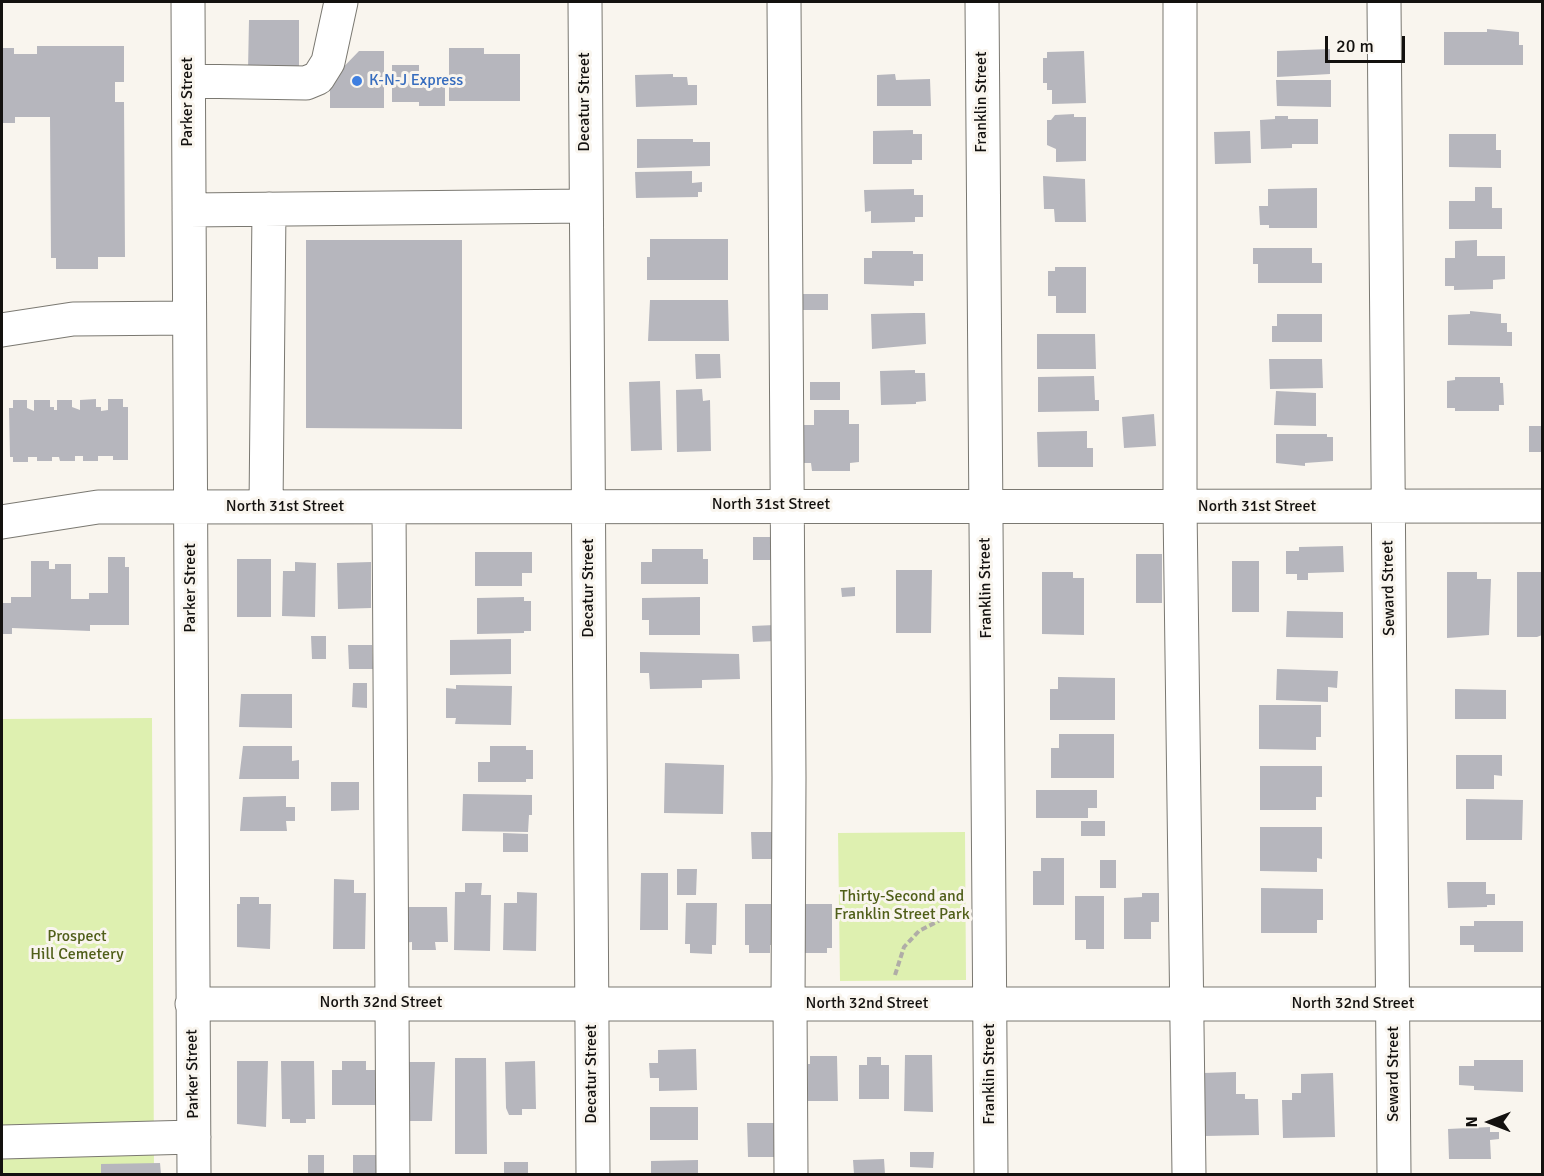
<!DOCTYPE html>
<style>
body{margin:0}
#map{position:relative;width:1544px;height:1176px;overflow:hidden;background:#f9f5ee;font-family:Signika,sans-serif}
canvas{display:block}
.frame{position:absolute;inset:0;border:3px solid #13110f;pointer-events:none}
.north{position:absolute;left:1460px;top:1092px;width:60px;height:60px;-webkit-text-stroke:4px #f9f5ee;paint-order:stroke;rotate:270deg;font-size:16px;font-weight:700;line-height:24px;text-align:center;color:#13110f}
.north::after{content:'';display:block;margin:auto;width:21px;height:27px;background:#13110f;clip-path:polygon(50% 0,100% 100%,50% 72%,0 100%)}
.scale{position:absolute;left:1325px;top:36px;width:80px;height:27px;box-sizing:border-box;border:3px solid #13110f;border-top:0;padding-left:8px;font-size:18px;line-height:21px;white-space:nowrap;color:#13110f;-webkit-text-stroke:4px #f9f5ee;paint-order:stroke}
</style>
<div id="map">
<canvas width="1544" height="1176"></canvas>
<div class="frame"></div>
<div class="north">N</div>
<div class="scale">20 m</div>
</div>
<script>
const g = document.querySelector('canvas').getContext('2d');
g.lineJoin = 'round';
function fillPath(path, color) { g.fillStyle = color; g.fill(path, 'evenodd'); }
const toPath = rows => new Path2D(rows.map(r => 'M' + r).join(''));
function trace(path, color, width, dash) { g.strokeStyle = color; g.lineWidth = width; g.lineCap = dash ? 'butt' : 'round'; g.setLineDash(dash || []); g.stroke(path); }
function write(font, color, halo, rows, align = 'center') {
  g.font = font + ' Signika,sans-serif'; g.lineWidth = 6; g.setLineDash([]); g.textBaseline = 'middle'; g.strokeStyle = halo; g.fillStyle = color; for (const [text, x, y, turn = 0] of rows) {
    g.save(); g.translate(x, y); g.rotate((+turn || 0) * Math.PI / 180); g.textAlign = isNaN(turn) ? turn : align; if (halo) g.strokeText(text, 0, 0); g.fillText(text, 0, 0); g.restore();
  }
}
fillPath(toPath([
 [152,718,154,1174,2,1174,2,719],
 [965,832,966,980,840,981,838,833]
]), '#def0b0');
fillPath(toPath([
 [249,20,299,20,299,70,248,70],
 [1487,29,1519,32,1519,45,1523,45,1523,65,1444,65,1444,32,1487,32],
 [37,46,124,46,124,82,115,82,115,102,124,102,125,257,98,257,98,269,56,269,56,258,51,258,50,117,15,117,15,123,2,123,2,48,14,48,14,54,37,54],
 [449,48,484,48,484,54,520,54,520,101,449,101],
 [1330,49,1330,74,1277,77,1277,51],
 [359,51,384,51,384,108,330,108,330,81],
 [1084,51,1086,103,1052,104,1052,90,1047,90,1047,83,1043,83,1043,58,1047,58,1047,52],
 [392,65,419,65,419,83,445,83,445,106,419,106,419,102,392,102],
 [673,74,673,77,687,77,688,85,697,85,697,105,636,107,635,75],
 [895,74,896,80,930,79,931,106,877,106,877,75],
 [1276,80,1331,80,1331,107,1277,106],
 [1074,114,1074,117,1086,117,1086,161,1056,162,1056,149,1047,145,1047,120,1051,120,1055,115],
 [1275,116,1288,116,1288,119,1318,119,1318,144,1292,144,1292,148,1261,149,1260,120,1275,119],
 [913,130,913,134,922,134,922,160,912,160,912,164,873,164,873,131],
 [1250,131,1251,163,1215,164,1214,132],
 [1449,134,1496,134,1496,150,1501,150,1501,168,1449,167],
 [637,139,693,139,693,142,710,142,710,166,637,168],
 [692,171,692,183,702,182,702,192,698,192,698,197,636,198,635,172],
 [1043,176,1085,179,1086,222,1055,222,1054,209,1044,209],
 [1475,187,1492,187,1492,208,1502,208,1502,229,1449,229,1449,201,1475,201],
 [1317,188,1317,228,1269,228,1269,225,1260,225,1259,206,1268,206,1268,189],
 [914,189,914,195,923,195,923,217,915,217,915,222,871,223,871,211,865,212,864,190],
 [650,239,728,239,728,280,647,280,647,257,650,257],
 [306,240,462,240,462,429,306,428],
 [1477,240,1477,256,1505,256,1505,279,1493,280,1493,289,1454,290,1454,286,1445,286,1445,258,1455,258,1455,241],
 [1253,248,1312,248,1312,263,1322,263,1322,283,1258,283,1258,264,1253,264],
 [872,251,913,251,913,254,923,254,923,281,914,281,914,286,864,284,864,258,872,258],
 [1055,267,1086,267,1086,313,1056,313,1056,296,1048,296,1048,271,1055,271],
 [801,294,828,294,828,310,801,310],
 [650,300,728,300,729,341,648,341],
 [1470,311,1501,314,1501,323,1507,323,1507,332,1512,332,1512,346,1448,345,1448,315,1470,314],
 [914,313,925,313,926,344,872,349,871,314],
 [1277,314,1322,314,1322,342,1272,342,1272,326,1277,326],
 [1037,334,1095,334,1096,369,1037,369],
 [695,354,720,354,721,378,696,379],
 [1269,359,1322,359,1323,388,1270,389],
 [915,370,915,373,925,373,926,401,916,402,916,404,881,405,880,371],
 [1094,376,1095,400,1099,400,1099,411,1038,412,1038,377],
 [1455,377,1500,377,1500,383,1503,383,1504,405,1499,405,1499,411,1455,411,1455,408,1447,408,1447,381,1455,380],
 [660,381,662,450,631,451,629,382],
 [810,382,840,382,840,400,810,400],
 [702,389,703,401,710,400,711,451,677,452,676,390],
 [1276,391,1316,393,1316,426,1274,425],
 [96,399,96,407,101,407,101,411,108,410,108,399,123,399,123,407,128,407,128,460,113,460,113,456,98,456,98,461,83,461,83,456,75,456,75,461,60,461,59,457,52,457,52,461,37,461,37,457,28,457,28,462,13,462,13,457,10,457,9,408,13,408,13,400,27,400,27,408,34,411,34,400,50,400,50,407,54,407,54,410,57,410,57,400,72,400,72,407,80,410,80,400],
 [814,410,849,410,849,424,859,424,859,462,850,463,850,471,812,471,811,463,800,463,800,425,814,425],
 [1154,414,1156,446,1124,448,1122,417],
 [1529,426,1542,426,1542,452,1529,452],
 [1087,431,1087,448,1093,448,1093,467,1038,467,1037,432],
 [1276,434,1327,434,1327,437,1333,437,1333,461,1305,463,1305,466,1276,463],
 [753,537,776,537,776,560,753,560],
 [1343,546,1344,572,1308,573,1308,580,1297,580,1297,574,1286,574,1286,551,1299,551,1299,547],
 [652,549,703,549,703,559,708,559,708,584,641,584,641,562,652,562],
 [475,552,532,552,532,573,522,573,522,586,475,586],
 [1136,554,1162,554,1162,603,1136,603],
 [108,557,125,557,125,567,129,567,129,625,90,625,90,631,12,628,12,634,2,634,2,603,11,603,11,597,31,597,31,561,49,561,49,569,55,569,55,564,71,564,71,599,89,599,89,593,108,593],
 [237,559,271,559,271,617,237,617],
 [1232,561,1259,561,1259,612,1232,612],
 [295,562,316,563,315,617,282,616,283,571,295,571],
 [371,562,371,608,338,609,337,563],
 [896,570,932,570,931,633,896,633],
 [1042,572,1073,572,1073,578,1084,578,1084,635,1042,634],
 [1447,572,1477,572,1477,579,1491,579,1489,635,1447,638],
 [1517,572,1542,572,1542,635,1537,637,1517,637],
 [855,587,855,596,842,597,841,588],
 [524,597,524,601,531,601,531,631,524,631,524,633,477,634,477,598],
 [700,597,700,635,649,635,649,620,642,620,642,598],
 [1287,611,1343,612,1343,638,1286,637],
 [775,625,776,641,753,642,752,626],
 [311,636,326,636,326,659,312,659],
 [511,639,511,674,450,675,450,640],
 [348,645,372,645,373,669,349,669],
 [640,652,739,654,740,679,702,680,702,688,650,689,649,673,640,673],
 [1277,669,1338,671,1337,688,1328,687,1328,702,1276,700],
 [1058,677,1115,678,1115,720,1050,720,1050,689,1058,689],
 [353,683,367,683,367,708,352,707],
 [456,685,512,686,511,725,455,724,456,718,446,718,446,688,456,689],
 [1455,689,1506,690,1506,719,1455,719],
 [241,694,292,694,292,728,239,727],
 [1259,705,1321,705,1321,737,1316,737,1316,750,1259,749],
 [1059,734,1114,734,1114,778,1051,778,1051,748,1059,748],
 [243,746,292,746,292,761,299,760,299,779,239,779],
 [490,746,526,746,526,750,533,750,533,779,526,779,526,782,478,782,478,762,490,762],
 [1456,755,1502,755,1502,776,1494,775,1494,789,1456,789],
 [665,763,724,765,723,814,664,813],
 [1260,766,1322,766,1322,797,1316,797,1316,810,1260,810],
 [331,782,359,782,359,810,331,811],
 [1036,790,1097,790,1097,808,1088,808,1088,818,1036,818],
 [463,794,532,795,532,815,529,815,528,832,462,831],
 [286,796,286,807,295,807,295,821,286,821,287,831,240,831,243,797],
 [1466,799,1523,800,1522,840,1466,840],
 [1081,821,1105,821,1105,836,1081,836],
 [1260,827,1322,827,1322,859,1317,858,1317,872,1260,871],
 [751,832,774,832,774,859,752,859],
 [503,833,528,834,528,852,503,852],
 [1041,858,1064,858,1064,905,1033,905,1033,871,1041,871],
 [1100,860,1116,860,1116,888,1100,888],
 [677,869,697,869,696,895,677,895],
 [641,873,668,873,668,930,640,930],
 [334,879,354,880,354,893,366,893,365,949,333,949],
 [1447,882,1486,882,1486,894,1495,894,1495,905,1487,905,1487,907,1448,908],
 [465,883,482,883,481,895,491,895,490,951,454,950,455,892,465,892],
 [1261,888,1323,889,1323,920,1317,920,1317,933,1261,933],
 [517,892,537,893,536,951,503,950,504,903,517,903],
 [1142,893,1159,893,1159,922,1151,922,1151,939,1124,939,1124,898,1142,897],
 [1075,896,1104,896,1104,949,1086,949,1086,940,1075,940],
 [240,897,259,897,259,904,271,904,270,949,237,947,237,904,240,904],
 [686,903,717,903,716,945,712,945,712,954,690,953,690,944,685,944],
 [745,904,776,904,776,945,770,945,770,953,749,953,749,945,745,945],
 [799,904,832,904,832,948,827,948,827,953,805,953,805,945,799,945],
 [400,907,447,907,448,942,435,942,436,950,412,950,412,942,401,943],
 [1474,921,1523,921,1523,952,1474,952,1474,945,1460,945,1460,926,1474,926],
 [696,1049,697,1090,659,1091,659,1078,650,1078,649,1063,658,1063,658,1050],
 [905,1055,932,1055,933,1112,904,1111],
 [810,1056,837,1056,838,1101,808,1101,808,1064,810,1064],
 [867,1057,881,1057,881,1065,889,1065,889,1099,859,1099,859,1065,867,1065],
 [455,1058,486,1058,487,1154,455,1154],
 [1474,1060,1523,1060,1523,1092,1474,1090,1474,1086,1459,1085,1459,1066,1474,1066],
 [237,1061,268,1061,266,1127,237,1124],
 [281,1061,314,1061,315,1119,306,1119,306,1123,290,1123,290,1119,282,1119],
 [342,1061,366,1061,366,1070,376,1070,376,1105,332,1105,332,1070,342,1070],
 [535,1061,536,1109,522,1109,522,1115,509,1115,506,1108,505,1062],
 [402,1062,435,1062,432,1121,406,1121],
 [1236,1072,1236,1094,1245,1094,1245,1099,1258,1099,1259,1135,1204,1136,1203,1073],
 [1333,1073,1335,1137,1283,1138,1282,1100,1292,1100,1292,1093,1301,1093,1301,1074],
 [650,1107,698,1107,698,1140,650,1140],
 [747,1123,775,1123,776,1157,748,1157],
 [1490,1127,1490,1132,1499,1132,1499,1139,1490,1140,1491,1159,1449,1159,1448,1129],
 [910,1152,934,1152,933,1168,910,1167],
 [308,1155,324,1155,324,1174,308,1174],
 [353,1155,376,1155,376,1174,353,1174],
 [884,1159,885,1174,854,1174,853,1160],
 [698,1160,698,1174,651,1174,651,1161],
 [504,1162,528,1162,528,1174,504,1174],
 [160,1163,161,1174,101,1174,101,1164]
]), '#b6b6bd');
const minor = toPath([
 [188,2,194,1174],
 [585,2,593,1174],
 [784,2,789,777,788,1004],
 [982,2,991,1174],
 [1180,2,1180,507,1189,1174],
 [1384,2,1394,1174],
 [189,81,306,83,318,78,328,62,341,2],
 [189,210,586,206],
 [2,330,73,319,189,318],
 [266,507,269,209],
 [389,507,393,1174],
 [2,522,98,507,1542,506],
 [192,1004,1542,1004],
 [790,1004,791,1174],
 [2,1142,194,1137]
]);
trace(minor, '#7a7871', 35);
trace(toPath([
 [895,975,904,947,919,931,946,917,961,914]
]), '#b0ada7', 4, [6, 3]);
trace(minor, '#fff', 33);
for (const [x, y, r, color] of [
 [357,81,6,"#3f7fe0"]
]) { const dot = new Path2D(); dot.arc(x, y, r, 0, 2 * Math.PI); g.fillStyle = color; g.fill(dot); trace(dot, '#f9f5ee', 2); }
write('16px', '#366cbe', '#f9f5ee', [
 ["K-N-J Express",369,81]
], 'left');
write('16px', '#13110f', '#f9f5ee', [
 ["Parker Street",188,102,-90],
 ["Decatur Street",585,102,-90],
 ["Franklin Street",982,102,-90],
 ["North 31st Street",771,505],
 ["North 31st Street",285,507],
 ["North 31st Street",1257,507],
 ["Parker Street",191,588,-90],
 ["Decatur Street",589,588,-90],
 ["Franklin Street",986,588,-91],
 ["Seward Street",1389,588,-91],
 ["North 32nd Street",381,1003],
 ["North 32nd Street",867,1004],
 ["North 32nd Street",1353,1004],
 ["Parker Street",193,1074,-91],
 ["Decatur Street",592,1074,-90],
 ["Franklin Street",990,1074,-90],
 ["Seward Street",1394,1074,-90]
]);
write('16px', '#505f19', '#f9f5ee', [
 ["Thirty-Second and",902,897],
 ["Franklin Street Park",902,915],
 ["Prospect",77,937],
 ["Hill Cemetery",77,955]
]);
</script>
